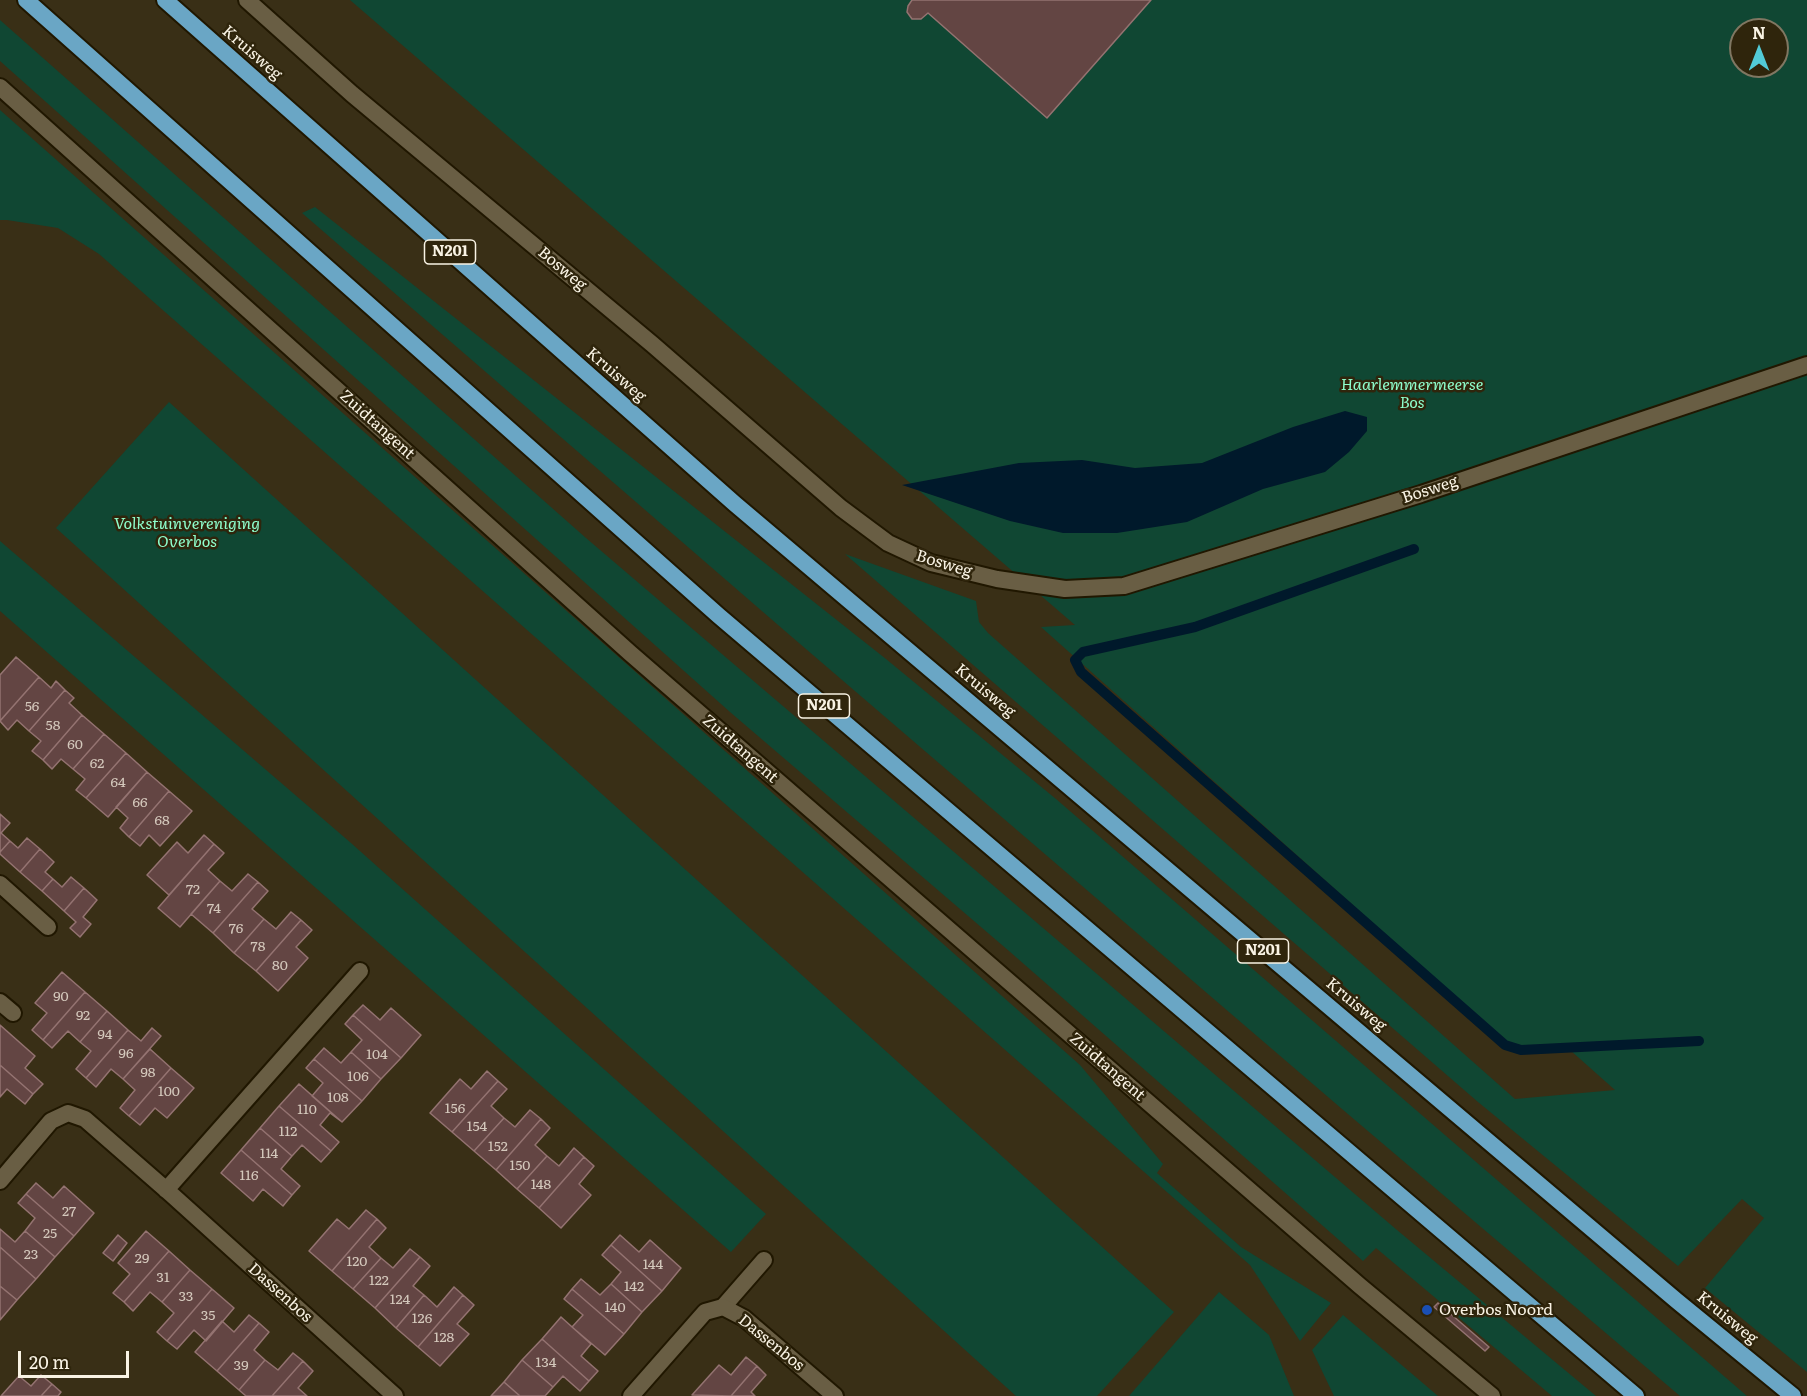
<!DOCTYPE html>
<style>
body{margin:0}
#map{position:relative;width:1807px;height:1396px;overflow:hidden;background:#392f16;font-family:Literata,serif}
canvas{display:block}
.north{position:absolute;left:1729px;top:18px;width:60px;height:60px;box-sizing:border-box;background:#2f250c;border:2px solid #807762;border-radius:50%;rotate:0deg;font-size:16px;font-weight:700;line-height:24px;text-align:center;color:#f9f3e4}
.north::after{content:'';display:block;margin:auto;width:21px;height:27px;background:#52cbd8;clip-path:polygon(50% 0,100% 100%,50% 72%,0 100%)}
.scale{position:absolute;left:18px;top:1351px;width:111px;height:27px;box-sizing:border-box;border:3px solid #f9f3e4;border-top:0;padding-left:8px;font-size:18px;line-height:21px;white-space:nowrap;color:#f9f3e4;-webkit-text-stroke:4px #2f250c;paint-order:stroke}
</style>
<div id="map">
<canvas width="1807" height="1396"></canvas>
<div class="north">N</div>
<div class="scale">20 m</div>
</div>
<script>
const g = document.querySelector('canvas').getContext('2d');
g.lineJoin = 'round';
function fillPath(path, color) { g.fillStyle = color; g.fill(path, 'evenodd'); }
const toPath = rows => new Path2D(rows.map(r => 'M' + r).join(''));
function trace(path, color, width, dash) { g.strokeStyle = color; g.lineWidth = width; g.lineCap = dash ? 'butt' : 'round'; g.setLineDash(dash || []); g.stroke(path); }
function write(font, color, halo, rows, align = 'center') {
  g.font = font + ' Literata,serif'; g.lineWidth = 5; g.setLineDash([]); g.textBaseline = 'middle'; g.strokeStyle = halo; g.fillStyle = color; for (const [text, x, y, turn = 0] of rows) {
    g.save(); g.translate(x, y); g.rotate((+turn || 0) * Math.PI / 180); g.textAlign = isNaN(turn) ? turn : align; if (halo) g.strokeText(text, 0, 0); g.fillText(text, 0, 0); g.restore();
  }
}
fillPath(toPath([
 [350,0,1807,0,1807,1372,1705,1288,1764,1218,1742,1199,1678,1266,1478,1102,845,554,976,601,979,622,988,633,1515,1099,1615,1090,1570,1050,1512,1047,1041,627,1075,625],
 [1741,30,1777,30,1777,66,1741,66],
 [0,20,586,538,1397,1230,1596,1396,1552,1396,1376,1248,1363,1261,1009,951,730,712,0,61],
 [0,110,1080,1065,1163,1164,1157,1173,1241,1247,1331,1303,1300,1341,1250,1265,99,254,58,228,7,220,0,220],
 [315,207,886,659,1056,799,1747,1396,1680,1396,1342,1109,785,631,302,213],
 [169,402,1174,1312,1097,1396,1016,1396,56,528],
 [0,541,351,843,766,1214,731,1252,0,611],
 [1219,1292,1269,1335,1294,1396,1129,1396],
 [1343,1315,1438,1396,1334,1396,1312,1350]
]), '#104733');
fillPath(toPath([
 [1345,411,1367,417,1367,431,1349,452,1325,472,1263,489,1187,522,1117,533,1063,533,1010,521,902,485,1019,463,1082,460,1135,468,1202,463,1293,427]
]), '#00192b');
trace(toPath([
 [1414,549,1195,627,1083,652,1075,660,1081,672,1505,1045,1521,1050,1699,1041]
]), '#00192b', 10);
const building = toPath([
 [912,0,1151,0,1047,118,928,13,921,19,912,19,907,12,908,6,912,0],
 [16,657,39,677,0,721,0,675,16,657],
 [39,677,51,688,56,681,65,690,29,731,17,720,8,730,0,721,39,677],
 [65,690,74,698,69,703,82,715,43,760,32,751,41,741,29,731,65,690],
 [82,715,104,734,73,769,61,759,52,769,43,760,82,715],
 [104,734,126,753,86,798,76,790,85,779,73,769,104,734],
 [126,753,147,772,108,817,86,798,126,753],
 [147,772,169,791,129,837,120,828,128,818,116,807,147,772],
 [169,791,192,811,160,846,149,835,140,846,129,837,169,791],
 [0,814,10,823,1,833,10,841,0,852,0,814],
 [204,835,214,844,169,895,147,875,177,842,188,853,204,835],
 [27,838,40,849,20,872,0,854,0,852,10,841,18,848,27,838],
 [214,844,224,853,208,870,220,881,180,927,158,908,214,844],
 [40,849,54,862,45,872,53,879,42,891,20,872,40,849],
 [248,874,258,882,213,933,191,914,220,881,232,891,248,874],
 [71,877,84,888,64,911,42,891,53,879,62,887,71,877],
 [258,882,268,891,252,909,264,919,234,953,213,933,258,882],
 [84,888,97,900,83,917,91,924,80,937,70,928,76,922,64,911,84,888],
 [291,912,301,920,256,971,234,953,264,919,276,929,291,912],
 [301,920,312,930,296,947,308,958,278,991,256,971,301,920],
 [62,972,85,992,43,1040,32,1030,47,1013,35,1003,62,972],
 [85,992,107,1011,80,1042,68,1031,52,1048,43,1040,85,992],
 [363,1005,380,1020,391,1008,421,1035,401,1058,353,1015,363,1005],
 [107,1011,128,1030,86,1078,76,1069,91,1051,80,1042,107,1011],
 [353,1015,401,1058,381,1079,351,1052,362,1040,345,1024,353,1015],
 [0,1025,35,1056,25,1068,43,1084,33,1094,0,1065,0,1025],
 [152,1028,161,1036,123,1079,111,1069,96,1087,86,1078,128,1030,141,1041,152,1028],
 [324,1048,341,1063,351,1052,381,1079,362,1101,314,1059,324,1048],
 [150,1049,171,1068,129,1116,120,1108,135,1090,123,1079,150,1049],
 [314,1059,362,1101,342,1122,312,1096,323,1083,306,1068,314,1059],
 [0,1065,33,1094,25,1104,7,1089,0,1097,0,1065],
 [171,1068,194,1088,167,1118,155,1108,140,1125,129,1116,171,1068],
 [487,1071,498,1081,452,1132,430,1113,460,1079,471,1089,487,1071],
 [498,1081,507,1089,491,1106,504,1118,474,1151,452,1132,498,1081],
 [299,1084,342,1122,330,1113,320,1125,339,1142,331,1151,279,1106,299,1084],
 [279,1106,331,1151,321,1162,302,1145,292,1156,260,1128,279,1106],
 [530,1110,541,1119,496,1170,474,1151,504,1118,515,1127,530,1110],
 [541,1119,550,1128,535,1145,547,1156,517,1189,496,1170,541,1119],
 [260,1128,292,1156,281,1169,300,1186,292,1195,241,1150,260,1128],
 [574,1148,584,1157,539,1208,517,1189,547,1156,559,1166,574,1148],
 [241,1150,292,1195,283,1206,263,1189,253,1201,221,1173,241,1150],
 [584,1157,594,1166,579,1184,591,1195,561,1228,539,1208,584,1157],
 [36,1183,53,1198,64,1186,94,1213,74,1236,26,1194,36,1183],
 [26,1194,74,1236,55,1257,25,1231,35,1218,18,1203,26,1194],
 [366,1210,377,1219,332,1271,309,1251,337,1219,349,1229,366,1210],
 [377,1219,386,1228,369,1247,381,1258,353,1289,332,1271,377,1219],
 [0,1229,15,1242,25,1231,55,1257,36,1279,0,1247,0,1229],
 [146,1231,169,1251,124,1302,113,1293,130,1274,118,1263,146,1231],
 [118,1235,127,1243,113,1261,103,1253,118,1235],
 [620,1235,639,1252,650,1240,681,1268,662,1291,611,1245,620,1235],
 [611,1245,662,1291,642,1312,611,1284,621,1272,602,1255,611,1245],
 [0,1247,36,1279,17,1300,0,1286,0,1247],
 [410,1249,420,1257,375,1308,353,1289,381,1258,393,1268,410,1249],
 [169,1251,190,1270,162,1302,150,1292,133,1311,124,1302,169,1251],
 [420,1257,430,1266,413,1286,424,1295,396,1328,375,1308,420,1257],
 [190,1270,212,1289,167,1341,157,1332,174,1313,162,1302,190,1270],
 [581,1279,600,1295,611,1284,642,1312,624,1334,572,1289,581,1279],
 [0,1286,17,1300,0,1320,0,1286],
 [454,1287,463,1295,418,1347,396,1328,424,1295,437,1307,454,1287],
 [212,1289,234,1308,206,1341,194,1330,177,1349,167,1341,212,1289],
 [572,1289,624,1334,605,1355,572,1327,583,1315,564,1299,572,1289],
 [463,1295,474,1305,457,1324,469,1334,440,1366,418,1347,463,1295],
 [1438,1303,1489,1347,1485,1351,1434,1307,1438,1303],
 [249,1315,259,1323,217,1371,195,1352,222,1321,234,1332,249,1315],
 [561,1317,591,1344,581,1356,598,1371,589,1381,542,1339,561,1317],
 [259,1323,269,1332,254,1350,265,1360,239,1390,217,1371,259,1323],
 [542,1339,589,1381,580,1391,563,1376,553,1387,522,1360,542,1339],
 [293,1353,303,1361,272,1396,246,1396,239,1390,265,1360,278,1370,293,1353],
 [746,1357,757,1366,731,1396,692,1395,719,1365,731,1375,746,1357],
 [522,1360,553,1387,545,1396,520,1396,504,1382,522,1360],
 [303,1361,313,1371,298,1388,307,1396,272,1396,303,1361],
 [757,1366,766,1375,751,1392,755,1396,731,1396,757,1366],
 [41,1375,52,1384,41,1396,1,1396,19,1376,31,1386,41,1375],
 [504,1382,520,1396,491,1396,504,1382],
 [52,1384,61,1392,58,1396,41,1396,52,1384]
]);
fillPath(building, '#634543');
trace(building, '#947371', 1.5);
const service = toPath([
 [0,87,630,653,1360,1286,1492,1396],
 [723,1307,764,1260]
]);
const minor = toPath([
 [247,0,352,94,652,344,841,508,888,543,931,563,997,579,1065,589,1124,586,1421,494,1807,365],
 [0,884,48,927],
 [0,1002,13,1013],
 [0,1181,51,1121,68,1113,85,1119,171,1194,395,1396],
 [166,1190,360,971],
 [631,1396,705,1312,723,1307,744,1318,835,1396]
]);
const trunk = toPath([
 [26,0,719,616,1636,1396],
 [165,0,735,504,1677,1301,1793,1396]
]);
trace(service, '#201700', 20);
trace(minor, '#201700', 20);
trace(trunk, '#201700', 20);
trace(service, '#695e44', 16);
trace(minor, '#695e44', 16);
trace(trunk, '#6aa6c5', 16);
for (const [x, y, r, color] of [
 [1427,1310,6,"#1a4fb4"]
]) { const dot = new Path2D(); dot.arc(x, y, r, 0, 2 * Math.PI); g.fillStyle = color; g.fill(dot); trace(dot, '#2f250c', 2); }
write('14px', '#d4c8bc', null, [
 ["56",32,707],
 ["58",53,726],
 ["60",75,745],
 ["62",97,764],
 ["64",118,783],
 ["66",140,803],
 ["68",162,821],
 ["72",193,890],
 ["74",214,909],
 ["76",236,929],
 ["78",258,947],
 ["80",280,966],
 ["90",61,997],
 ["92",83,1016],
 ["94",105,1035],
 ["96",126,1054],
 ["104",377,1055],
 ["98",148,1073],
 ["106",358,1077],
 ["100",169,1092],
 ["108",338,1098],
 ["156",455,1109],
 ["110",307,1110],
 ["154",477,1127],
 ["112",288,1132],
 ["152",498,1147],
 ["114",269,1154],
 ["150",520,1166],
 ["116",249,1176],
 ["148",541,1185],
 ["27",69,1212],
 ["25",50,1234],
 ["23",31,1255],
 ["29",142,1259],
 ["120",357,1262],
 ["144",653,1265],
 ["31",163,1278],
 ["122",379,1281],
 ["142",634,1287],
 ["33",186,1297],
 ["124",400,1300],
 ["140",615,1308],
 ["35",208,1316],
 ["126",422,1319],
 ["128",444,1338],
 ["134",546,1363],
 ["39",241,1366]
]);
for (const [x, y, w] of [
 [450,252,51],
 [824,706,51],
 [1263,951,51]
]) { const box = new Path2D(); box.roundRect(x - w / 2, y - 12, w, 24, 4.5); g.fillStyle = '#2f250c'; g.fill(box); trace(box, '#f9f3e4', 1.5); }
write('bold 15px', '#f9f3e4', null, [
 ["N201",450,252],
 ["N201",824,706],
 ["N201",1263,951]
]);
write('16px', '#f9f3e4', '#2f250c', [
 ["Kruisweg",252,53,41],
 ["Bosweg",562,269,40],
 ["Kruisweg",616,375,41],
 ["Zuidtangent",377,425,42],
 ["Bosweg",1430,490,-18],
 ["Bosweg",944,564,17],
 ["Kruisweg",985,691,40],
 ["Zuidtangent",740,749,41],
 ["Kruisweg",1356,1005,40],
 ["Zuidtangent",1107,1067,41],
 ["Dassenbos",280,1293,42],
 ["Kruisweg",1727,1318,39],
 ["Dassenbos",771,1343,39]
]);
write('italic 16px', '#8efecd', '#2f250c', [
 ["Haarlemmermeerse",1412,385],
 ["Bos",1412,403],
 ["Volkstuinvereniging",187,524],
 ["Overbos",187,542]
]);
write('16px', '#f9f3e4', '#2f250c', [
 ["Overbos Noord",1439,1310]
], 'left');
</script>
